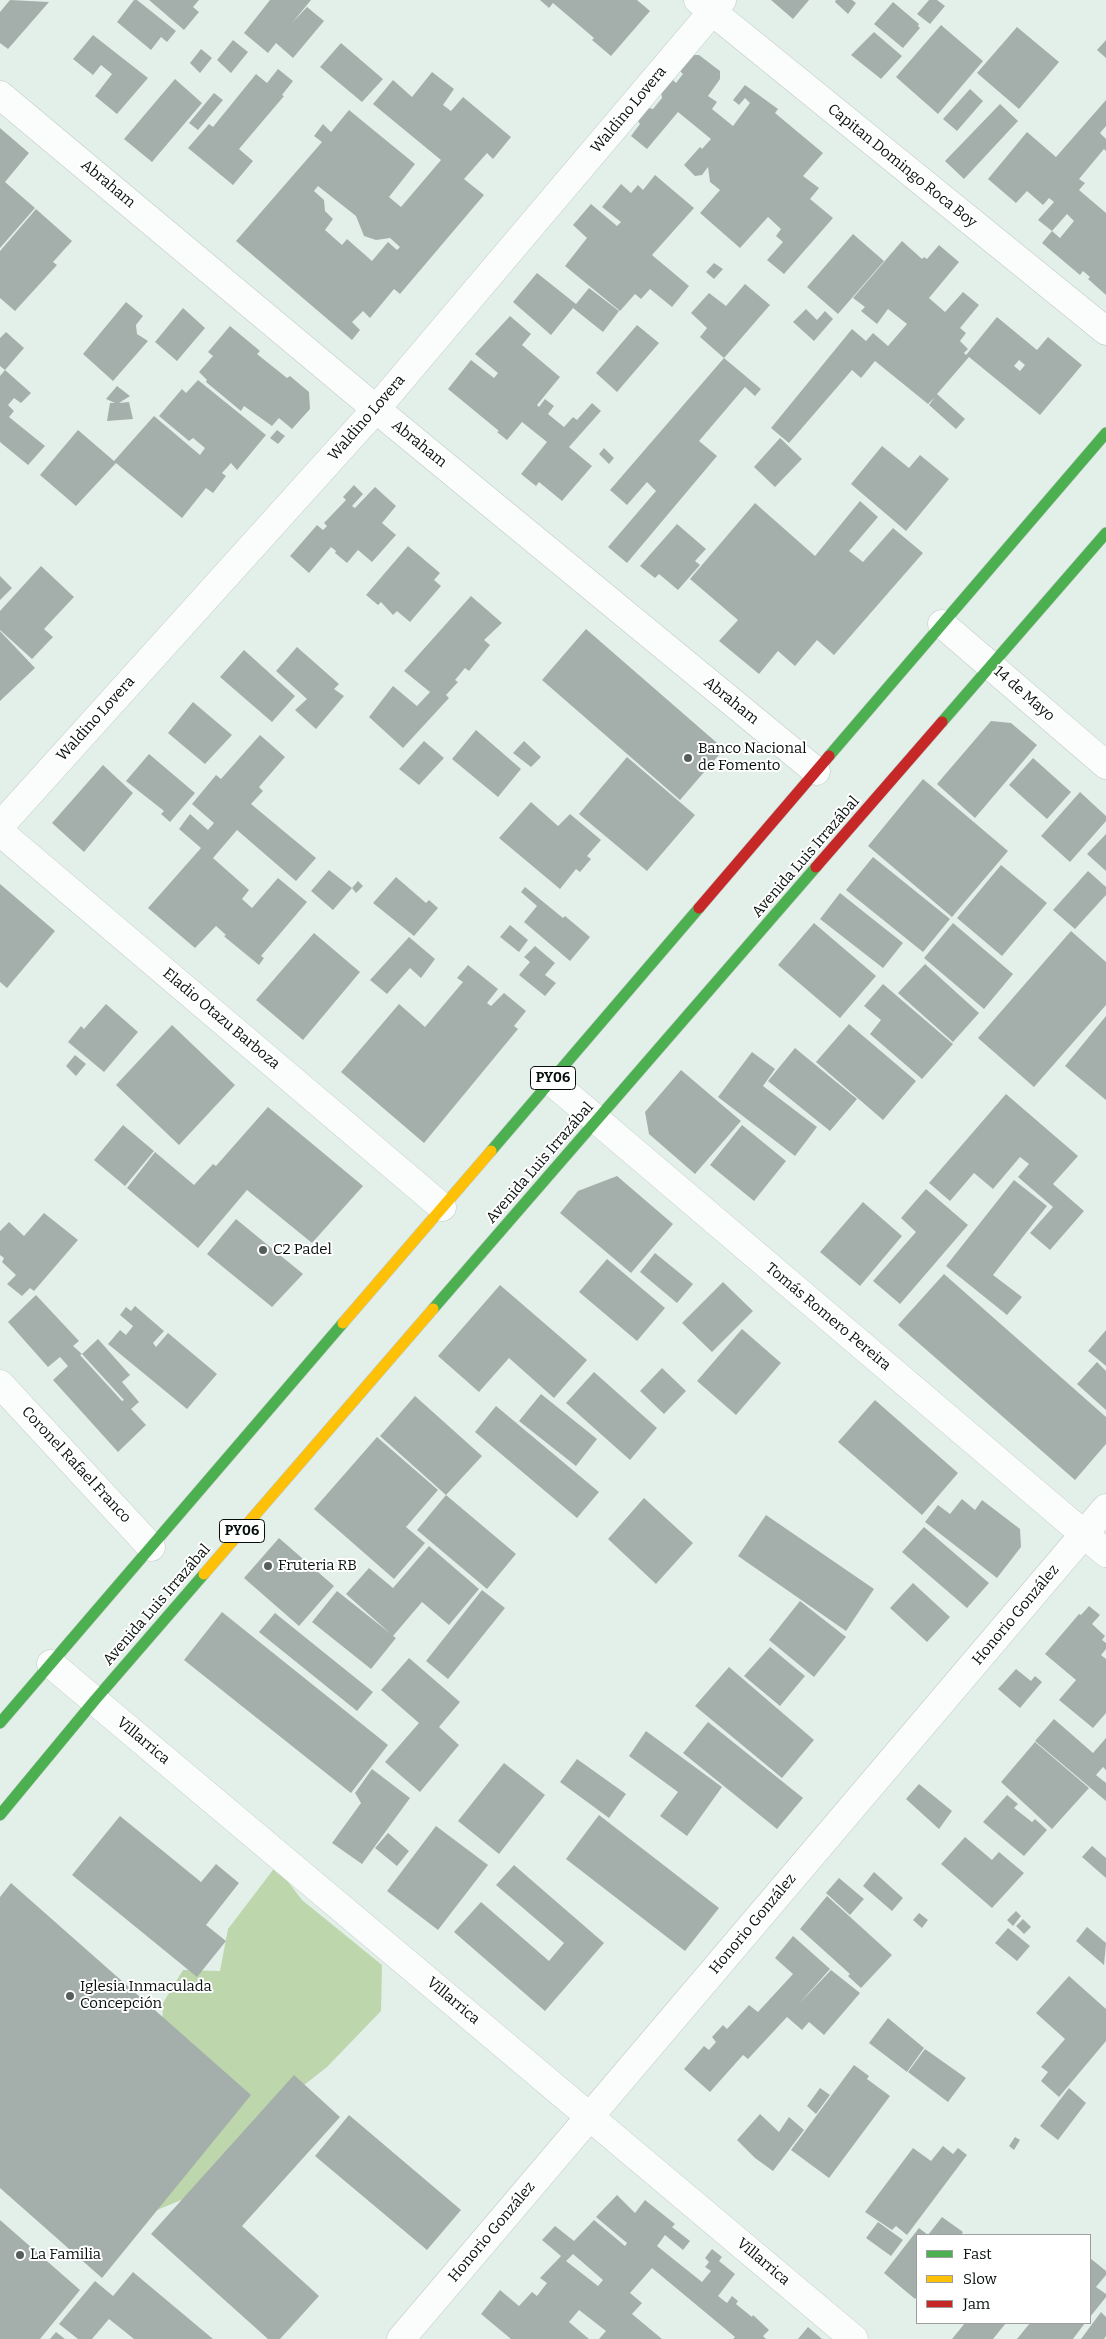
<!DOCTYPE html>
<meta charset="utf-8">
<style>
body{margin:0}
#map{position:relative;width:1106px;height:2339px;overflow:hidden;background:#e3f0ea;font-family:Bitter,serif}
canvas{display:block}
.legend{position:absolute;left:916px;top:2234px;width:175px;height:90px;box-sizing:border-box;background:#fff;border:1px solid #9c9f9e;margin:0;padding:6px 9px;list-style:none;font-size:15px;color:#070f0c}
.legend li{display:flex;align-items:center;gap:10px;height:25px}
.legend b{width:25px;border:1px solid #9c9f9e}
</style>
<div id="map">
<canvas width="1106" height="2339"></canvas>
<ul class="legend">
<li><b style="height:6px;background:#4caf50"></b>Fast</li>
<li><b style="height:6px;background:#ffc107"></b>Slow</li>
<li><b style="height:6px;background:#c62828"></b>Jam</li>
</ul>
</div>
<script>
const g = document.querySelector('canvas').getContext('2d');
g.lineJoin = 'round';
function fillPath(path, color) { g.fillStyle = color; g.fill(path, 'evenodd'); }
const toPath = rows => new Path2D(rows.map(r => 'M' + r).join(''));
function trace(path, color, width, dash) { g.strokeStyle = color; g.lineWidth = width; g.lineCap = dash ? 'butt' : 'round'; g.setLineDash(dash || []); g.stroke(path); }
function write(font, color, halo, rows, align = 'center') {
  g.font = font + ' Bitter,serif'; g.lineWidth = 4; g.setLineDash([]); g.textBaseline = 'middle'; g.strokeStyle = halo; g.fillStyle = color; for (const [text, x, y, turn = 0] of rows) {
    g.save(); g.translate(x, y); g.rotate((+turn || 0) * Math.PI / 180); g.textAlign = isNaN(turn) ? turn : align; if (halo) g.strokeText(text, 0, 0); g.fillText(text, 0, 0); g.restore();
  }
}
fillPath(toPath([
 [276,1866,302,1900,382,1965,381,2011,327,2067,271,2111,200,2192,155,2211,163,2003,183,1970,220,1971,228,1929]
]), '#bdd6ac');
fillPath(toPath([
 [10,0,49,2,8,49,0,43,0,12],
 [134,0,137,0,176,31,167,42,161,37,151,50,117,22],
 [149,0,199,0,193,7,199,12,184,30],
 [270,0,311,0,292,23,307,7,324,21,293,58,276,43,268,53,244,33],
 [540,0,637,0,650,11,611,56,592,40,594,38,553,3,549,8],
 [771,0,809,0,793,19],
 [836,0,852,0,856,3,848,14,835,2],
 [929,0,937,0,945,6,930,24,917,14],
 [893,2,919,24,918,26,920,28,903,48,874,24],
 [941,25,983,61,938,114,896,77],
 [1017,27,1059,62,1019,109,977,73],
 [874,32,902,56,881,79,851,55],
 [93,35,148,78,117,114,95,96,112,74,101,65,93,75,73,59],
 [233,40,248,52,231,73,217,60],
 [1106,40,1106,58,1097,50],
 [341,43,383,79,362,102,320,67],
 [201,49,212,58,200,73,190,63],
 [693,55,699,55,720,71,720,79,708,96,717,102,712,109,733,126,750,103,745,98,739,105,733,100,745,85,778,109,775,113,823,153,803,176,819,188,810,199,833,218,784,274,767,260,783,242,776,236,781,229,768,217,740,248,700,213,720,190,710,182,708,167,702,175,695,176,684,165,700,147,702,149,711,139,678,112,647,149,631,136,640,124,636,118,645,107,653,109,662,98,661,92,672,79,676,83,683,74,680,71],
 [278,69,293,81,282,95,284,96,239,149,253,161,233,185,188,148,209,124,213,127,256,74,267,83],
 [432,72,454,89,443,105,451,111,463,97,511,137,493,159,487,153,464,179,484,195,400,294,394,289,370,318,363,311,352,322,360,330,352,340,236,241,322,142,314,136,323,124,331,132,349,110,415,164,389,197,401,207,441,160,373,104,393,80,412,97],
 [318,186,356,216,364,236,376,240,390,238,400,247,397,250,388,242,372,261,347,239,342,245,325,230,333,219,325,211,324,200,314,191],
 [175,79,202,103,152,162,124,139],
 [970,89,983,101,957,131,943,119],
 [214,93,223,100,198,130,189,123],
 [1106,100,1106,126,1100,133,1106,139,1106,151,1104,149,1079,179,1085,183,1079,190,1106,213,1106,295,1088,279,1090,277,1083,271,1080,275,1042,243,1052,231,1038,220,1054,202,1049,198,1043,205,1027,191,1016,203,988,179,1027,132,1056,157],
 [1067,214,1074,221,1060,238,1052,231],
 [1000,104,1018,121,964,179,945,161],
 [0,128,29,153,5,182,35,208,0,248],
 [655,175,694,208,652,255,689,286,672,307,650,289,641,299,635,294,620,311,565,266,587,238,573,225,591,204,617,226,621,222,602,207,621,184,631,193,638,185,643,190],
 [36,209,72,241,53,262,57,265,15,311,0,298,0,251],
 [853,234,884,261,838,314,807,287],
 [902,241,922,259,924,257,927,259,939,245,959,262,929,298,945,312,963,292,979,305,960,328,966,333,960,341,968,349,964,353,966,355,997,317,1037,350,1048,337,1082,365,1040,415,969,357,937,394,965,419,956,429,929,405,935,397,928,404,875,361,861,378,852,370,789,443,771,428,852,329,866,341,873,333,888,346,907,324,888,309,877,324,861,311,865,307,853,298],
 [1019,360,1025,365,1020,371,1014,366],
 [714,263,723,269,714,279,706,272],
 [537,273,576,304,589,288,619,311,603,332,573,308,551,335,513,302],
 [745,284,770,305,724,358,700,337,707,328,691,313,709,293,726,306],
 [126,302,143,316,136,325,137,334,148,341,113,381,83,354],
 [183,308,205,328,177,361,155,342],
 [806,309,817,320,825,311,833,319,814,341,793,322],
 [510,316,531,334,522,345,560,377,537,405,539,407,545,399,554,406,548,414,564,427,573,417,577,420,592,403,601,411,569,447,592,466,562,501,539,482,536,486,521,474,547,442,522,422,507,440,497,432,499,431,448,389,471,360,494,378,498,373,475,354],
 [637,325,659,343,617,392,596,373],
 [230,326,260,351,257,354,287,378,290,376,309,392,310,409,292,429,279,418,272,426,244,406,241,411,206,382,207,380,199,372,213,356,208,352],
 [6,332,24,348,5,370,0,366,0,338],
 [724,358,761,389,755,396,745,387,699,441,717,456,627,563,608,547,656,491,647,482,627,505,610,490],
 [5,370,31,393,21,403,14,398,8,405,14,411,9,417,45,446,28,465,0,442,0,376],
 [198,380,266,435,237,470,231,463,222,473,226,476,213,493,206,488,182,518,116,463,76,506,40,475,78,430,114,461,154,416,200,455,205,448,193,438,189,441,159,416,182,389,186,393],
 [117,386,130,396,119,403,129,402,133,419,107,421,110,403,115,403,106,399],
 [277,430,285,436,278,444,270,438],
 [780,438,802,459,775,487,754,467],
 [882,446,909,468,920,455,949,479,906,531,851,484],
 [604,448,614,458,609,464,599,454],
 [354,485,363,494,352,506,355,508,375,487,396,506,382,523,396,535,372,562,358,550,347,563,335,553,336,551,331,547,309,573,290,556,317,525,323,530,327,526,324,523,346,500,343,497],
 [860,501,878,517,849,551,863,562,893,528,923,553,834,655,817,640,795,666,778,651,759,674,719,641,738,620,690,579,755,503,815,556],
 [677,524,706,549,695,561,700,565,678,590,659,574,655,578,640,566],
 [408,546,440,573,434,580,441,586,410,622,397,611,393,615,381,602,378,605,366,595],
 [41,566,74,597,44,629,53,637,32,659,0,630,0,611],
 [0,576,12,588,0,600],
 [471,596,502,623,484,640,490,645,469,671,465,668,455,680,458,682,446,695,449,698,403,748,369,717,393,686,417,706,430,692,404,671],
 [586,629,724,749,680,800,542,680],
 [0,631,35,668,0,701],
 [297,647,339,684,334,689,344,696,316,729,295,710,307,699,276,671],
 [244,650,295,696,272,722,220,677],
 [193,702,232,735,205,764,168,733],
 [991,721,1011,723,1037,745,975,818,937,784],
 [476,730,521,769,498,797,452,759],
 [260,735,285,757,259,787,263,791,251,804,316,858,296,881,237,830,213,858,249,890,242,899,252,908,278,878,307,902,261,956,264,958,259,965,226,938,224,936,226,935,216,926,195,948,148,908,201,848,179,829,190,814,208,830,214,823,192,804,216,775,221,779],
 [424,741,444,758,419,785,399,769],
 [524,741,541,757,531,767,513,753],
 [149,754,195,793,170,822,161,814,164,811,126,781],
 [627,757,695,815,647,871,579,814],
 [1033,758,1071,792,1047,819,1009,785],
 [103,765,133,793,84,852,52,823],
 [923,779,1008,851,952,917,868,846],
 [1080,792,1106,816,1106,821,1070,862,1041,836],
 [531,802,558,826,570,814,601,840,587,856,591,859,580,872,576,869,560,889,499,838],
 [1106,834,1106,871,1087,854],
 [873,857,950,919,923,952,846,890],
 [1001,865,1047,903,1002,956,957,918],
 [329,870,352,888,333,910,311,891],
 [1088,871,1106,887,1106,895,1075,929,1053,910],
 [396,877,426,903,429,900,438,908,414,936,373,903],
 [358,881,363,886,356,893,352,888],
 [0,884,55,931,7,988,0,982],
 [525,887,563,918,565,916,590,937,570,961,524,922,537,906,521,892],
 [840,893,903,943,883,968,820,919],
 [814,923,876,976,840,1018,778,965],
 [953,923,1013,974,984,1009,924,958],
 [510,925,528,940,519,952,500,937],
 [1071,931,1106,962,1106,1005,1034,1087,978,1038],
 [314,933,360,972,303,1040,256,1000],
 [409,937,435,959,421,978,410,968,387,994,370,980],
 [535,946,555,963,545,975,556,983,545,996,519,975,530,962,524,957],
 [925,964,979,1013,953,1042,898,993],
 [468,965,498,989,487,1003,491,1006,504,993,526,1011,514,1026,518,1029,424,1143,341,1072,399,1004,425,1027,463,982,457,978],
 [883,984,953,1044,922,1079,870,1034,881,1020,864,1006],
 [106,1004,138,1032,104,1072,68,1042,81,1026,84,1029],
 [1106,1016,1106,1100,1065,1066],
 [849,1024,916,1081,883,1120,816,1062],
 [172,1025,235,1085,179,1145,116,1085],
 [795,1048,857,1099,830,1131,768,1081],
 [752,1052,775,1069,763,1086,817,1127,795,1156,718,1097],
 [75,1055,86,1064,76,1076,66,1066],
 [681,1070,741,1121,695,1174,649,1134,645,1112],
 [1006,1094,1078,1156,1053,1184,1084,1211,1050,1250,1030,1233,1053,1207,1018,1177,1029,1164,1020,1157,993,1189,974,1173,950,1201,929,1183],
 [268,1107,363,1186,312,1243,247,1190,198,1248,127,1188,155,1152,194,1185,213,1164,216,1166],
 [123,1125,154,1151,125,1186,94,1160],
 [742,1125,786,1161,754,1201,710,1165],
 [617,1176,673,1224,631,1273,560,1213,578,1191],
 [1014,1180,1047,1206,993,1275,1022,1297,1007,1315,946,1266],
 [926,1189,968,1225,900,1304,873,1281,916,1232,901,1218],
 [863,1202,902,1236,860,1286,820,1252],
 [44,1213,78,1240,34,1291,30,1288,22,1296,7,1284,16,1275,2,1262,4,1258,0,1255,0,1231,9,1222,24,1236],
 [236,1219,303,1274,272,1307,207,1254],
 [655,1253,693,1284,677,1303,640,1272],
 [607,1259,665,1308,637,1341,579,1292],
 [944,1274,1106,1417,1106,1444,1075,1480,898,1325],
 [723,1282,753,1311,712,1352,682,1323],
 [500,1285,587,1360,554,1398,509,1358,479,1392,438,1356],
 [36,1295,79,1341,73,1346,82,1354,80,1355,122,1401,124,1400,82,1354,98,1339,130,1375,122,1382,139,1402,131,1409,146,1425,118,1452,53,1380,68,1366,60,1357,48,1367,8,1322],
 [135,1306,164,1331,153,1343,156,1347,168,1333,217,1374,187,1409,108,1344,120,1330,126,1335,133,1326,120,1315,126,1307,131,1311],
 [742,1329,781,1363,736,1415,697,1381],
 [1106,1330,1106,1366,1088,1351],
 [1097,1362,1106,1371,1106,1410,1077,1384],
 [662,1368,686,1391,664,1414,640,1391],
 [594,1372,657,1428,630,1460,566,1403],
 [541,1394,597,1439,576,1466,519,1421],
 [415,1396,482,1456,446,1495,516,1554,487,1589,417,1530,446,1495,380,1436],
 [875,1400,958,1473,922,1515,838,1442],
 [496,1406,599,1492,577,1518,475,1432],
 [377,1437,438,1490,406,1527,425,1543,394,1579,314,1509],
 [644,1498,693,1543,656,1584,608,1539],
 [962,1499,975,1510,982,1500,1020,1529,1021,1547,997,1578,925,1522,938,1505,950,1514],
 [766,1515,874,1589,846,1631,738,1556],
 [924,1527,989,1583,967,1608,902,1552],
 [279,1538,334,1586,299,1626,244,1578],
 [429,1546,479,1589,449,1625,422,1602,393,1636,396,1638,371,1669,312,1622,337,1591,391,1634,346,1594,369,1568,393,1588],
 [913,1583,950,1617,927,1642,890,1608],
 [482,1590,505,1608,448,1679,426,1661],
 [800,1601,846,1637,814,1677,769,1640],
 [1089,1606,1100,1615,1092,1624,1105,1636,1102,1640,1106,1643,1106,1649,1101,1655,1106,1659,1106,1713,1093,1728,1059,1700,1076,1680,1045,1654,1079,1614,1081,1615],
 [222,1612,388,1745,351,1793,184,1660],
 [275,1613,373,1692,357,1711,259,1632],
 [770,1647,805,1676,780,1706,744,1676],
 [409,1658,460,1702,439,1727,459,1745,420,1792,385,1762,419,1723,381,1690],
 [729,1667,814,1740,782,1778,695,1706],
 [1016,1669,1031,1681,1035,1676,1042,1682,1020,1708,998,1689],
 [1054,1719,1093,1753,1106,1738,1106,1770,1103,1767,1096,1775,1106,1783,1106,1801,1035,1741],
 [708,1722,803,1798,777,1829,683,1753],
 [646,1731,722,1787,687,1836,660,1816,678,1792,629,1756],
 [1035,1742,1089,1788,1052,1829,1001,1782],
 [577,1759,626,1794,609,1818,560,1782],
 [504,1763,545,1795,499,1854,458,1821],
 [372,1769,410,1798,362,1864,332,1843,361,1803,355,1793],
 [919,1784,952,1811,939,1829,906,1799],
 [1007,1795,1018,1804,1014,1808,1032,1822,1035,1819,1047,1830,1024,1856,983,1822],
 [599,1815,719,1908,685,1951,566,1859],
 [120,1816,201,1882,216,1864,239,1883,206,1925,226,1941,197,1977,72,1875],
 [436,1826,488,1865,438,1930,387,1891],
 [388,1833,409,1851,397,1866,375,1848],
 [965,1837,992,1860,999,1852,1024,1873,992,1908,941,1864],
 [1092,1846,1106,1858,1106,1878,1082,1857],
 [514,1865,604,1943,545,2011,454,1932,481,1902,549,1961,564,1943,496,1885],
 [874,1872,903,1898,892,1911,863,1886],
 [839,1878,864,1899,850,1915,826,1893],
 [11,1883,251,2095,102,2278,0,2188,0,1897],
 [827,1896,892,1955,861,1988,848,1976,850,1974,800,1929],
 [1016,1911,1021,1916,1013,1926,1007,1920],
 [919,1913,928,1920,922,1928,913,1920],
 [1023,1919,1031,1927,1024,1934,1016,1926],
 [1087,1927,1106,1943,1104,1965,1076,1941],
 [1008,1928,1030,1946,1017,1961,995,1943],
 [793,1936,830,1969,798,2005,831,1970,860,1993,824,2035,809,2022,802,2030,787,2017,748,2059,743,2055,710,2092,684,2069,704,2046,709,2050,716,2042,712,2037,723,2025,727,2029,749,2005,758,2012,793,1974,775,1958],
 [1069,1976,1106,2009,1106,2041,1059,2097,1041,2081,1048,2072,1041,2067,1065,2039,1036,2013],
 [888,2018,924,2048,907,2072,869,2043],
 [925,2049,966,2078,948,2102,908,2072],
 [854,2065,869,2076,867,2079,890,2096,829,2178,791,2150],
 [294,2075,340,2117,242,2226,319,2296,280,2339,268,2339,151,2234],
 [820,2088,830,2095,816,2114,807,2106],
 [1069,2088,1086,2103,1058,2140,1040,2126],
 [760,2114,779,2132,789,2117,804,2130,773,2171,755,2158,737,2140],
 [349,2115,461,2210,427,2250,315,2156],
 [1015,2137,1020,2140,1014,2150,1009,2146],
 [943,2146,953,2154,958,2148,967,2155,907,2235,896,2226,892,2230,865,2212,913,2148,931,2161],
 [617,2195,635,2213,645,2200,675,2224,672,2227,690,2241,683,2250,665,2235,657,2246,702,2282,711,2271,705,2267,709,2262,705,2258,712,2249,722,2257,719,2261,735,2274,718,2296,727,2303,732,2296,738,2301,736,2304,752,2317,753,2315,769,2330,763,2336,766,2339,733,2339,735,2337,652,2268,630,2293,642,2303,632,2314,662,2339,599,2339,606,2331,579,2310,569,2322,589,2339,511,2339,481,2314,500,2290,519,2306,532,2292,537,2296,547,2283,540,2278,561,2256,542,2240,555,2226,574,2241,594,2220,625,2246,627,2243,596,2217],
 [573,2254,603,2280,598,2286,566,2261],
 [942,2217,963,2232,961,2235,928,2235],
 [0,2220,80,2290,40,2339,0,2339],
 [878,2222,903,2240,891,2256,866,2238],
 [919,2228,928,2235,917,2235,917,2296,915,2299,884,2273],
 [1090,2258,1106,2271,1106,2275,1096,2287,1106,2294,1106,2297,1090,2317],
 [133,2272,213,2339,134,2339,109,2319,92,2339,78,2339,59,2324,95,2281,113,2296],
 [1101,2312,1106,2317,1106,2336,1104,2339,1081,2339],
 [965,2323,1006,2323,993,2339,952,2339],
 [1030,2323,1085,2323,1073,2339,1017,2339],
 [808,2327,822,2339,798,2339],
 [56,2332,65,2339,50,2339]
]), '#a4afab');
const street = toPath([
 [698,0,1106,331],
 [0,95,376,409,816,771],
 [942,624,1106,765],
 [0,826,376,409,722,0],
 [0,832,442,1207],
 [551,1081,1106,1553],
 [0,1384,151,1547],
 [51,1664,854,2339],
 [401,2339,1106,1508]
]);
const fast = toPath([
 [942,722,1106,533],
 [829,756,1106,433],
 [491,1151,699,908],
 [433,1309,816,867],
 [0,1723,343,1323],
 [0,1815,95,1700,204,1574]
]);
const slow = toPath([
 [343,1323,491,1151],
 [204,1574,433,1309]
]);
const jam = toPath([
 [816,867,942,722],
 [699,908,829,756]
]);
trace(street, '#c0cac5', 29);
trace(fast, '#c0cac5', 12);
trace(slow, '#c0cac5', 12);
trace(jam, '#c0cac5', 12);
trace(street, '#fbfdfc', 28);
trace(fast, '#4caf50', 11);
trace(slow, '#ffc107', 11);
trace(jam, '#c62828', 11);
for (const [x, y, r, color] of [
 [688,758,5,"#545e5a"],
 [263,1250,5,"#545e5a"],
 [268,1566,5,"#545e5a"],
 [70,1996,5,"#545e5a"],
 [20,2255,5,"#545e5a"]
]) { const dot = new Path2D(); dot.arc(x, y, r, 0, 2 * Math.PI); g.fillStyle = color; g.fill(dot); trace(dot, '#fff', 2); }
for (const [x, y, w] of [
 [553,1078,45],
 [242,1531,45]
]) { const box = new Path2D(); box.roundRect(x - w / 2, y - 11.5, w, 23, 4); g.fillStyle = '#fff'; g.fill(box); trace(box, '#070f0c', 1); }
write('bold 14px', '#070f0c', null, [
 ["PY06",553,1078],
 ["PY06",242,1531]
]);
write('15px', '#070f0c', '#fff', [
 ["Waldino Lovera",629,110,-50],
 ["Capitan Domingo Roca Boy",902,166,39],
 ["Abraham",108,184,40],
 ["Waldino Lovera",367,418,-49],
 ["Abraham",419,444,39],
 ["14 de Mayo",1024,694,41],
 ["Abraham",731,701,39],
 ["Waldino Lovera",96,719,-48],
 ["Avenida Luis Irrazábal",806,857,-49],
 ["Eladio Otazu Barboza",221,1019,40],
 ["Avenida Luis Irrazábal",540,1163,-49],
 ["Tomás Romero Pereira",828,1317,40],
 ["Coronel Rafael Franco",76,1465,47],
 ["Avenida Luis Irrazábal",157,1605,-49],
 ["Honorio González",1016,1615,-50],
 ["Villarrica",143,1741,40],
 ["Honorio González",753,1924,-50],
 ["Villarrica",453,2001,40],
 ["Honorio González",492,2232,-50],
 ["Villarrica",763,2262,40]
]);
write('15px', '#070f0c', '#fff', [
 ["Banco Nacional",698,749],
 ["de Fomento",698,766],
 ["C2 Padel",273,1250],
 ["Fruteria RB",278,1566],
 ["Iglesia Inmaculada",80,1987],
 ["Concepción",80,2004],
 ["La Familia",30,2255]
], 'left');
</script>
